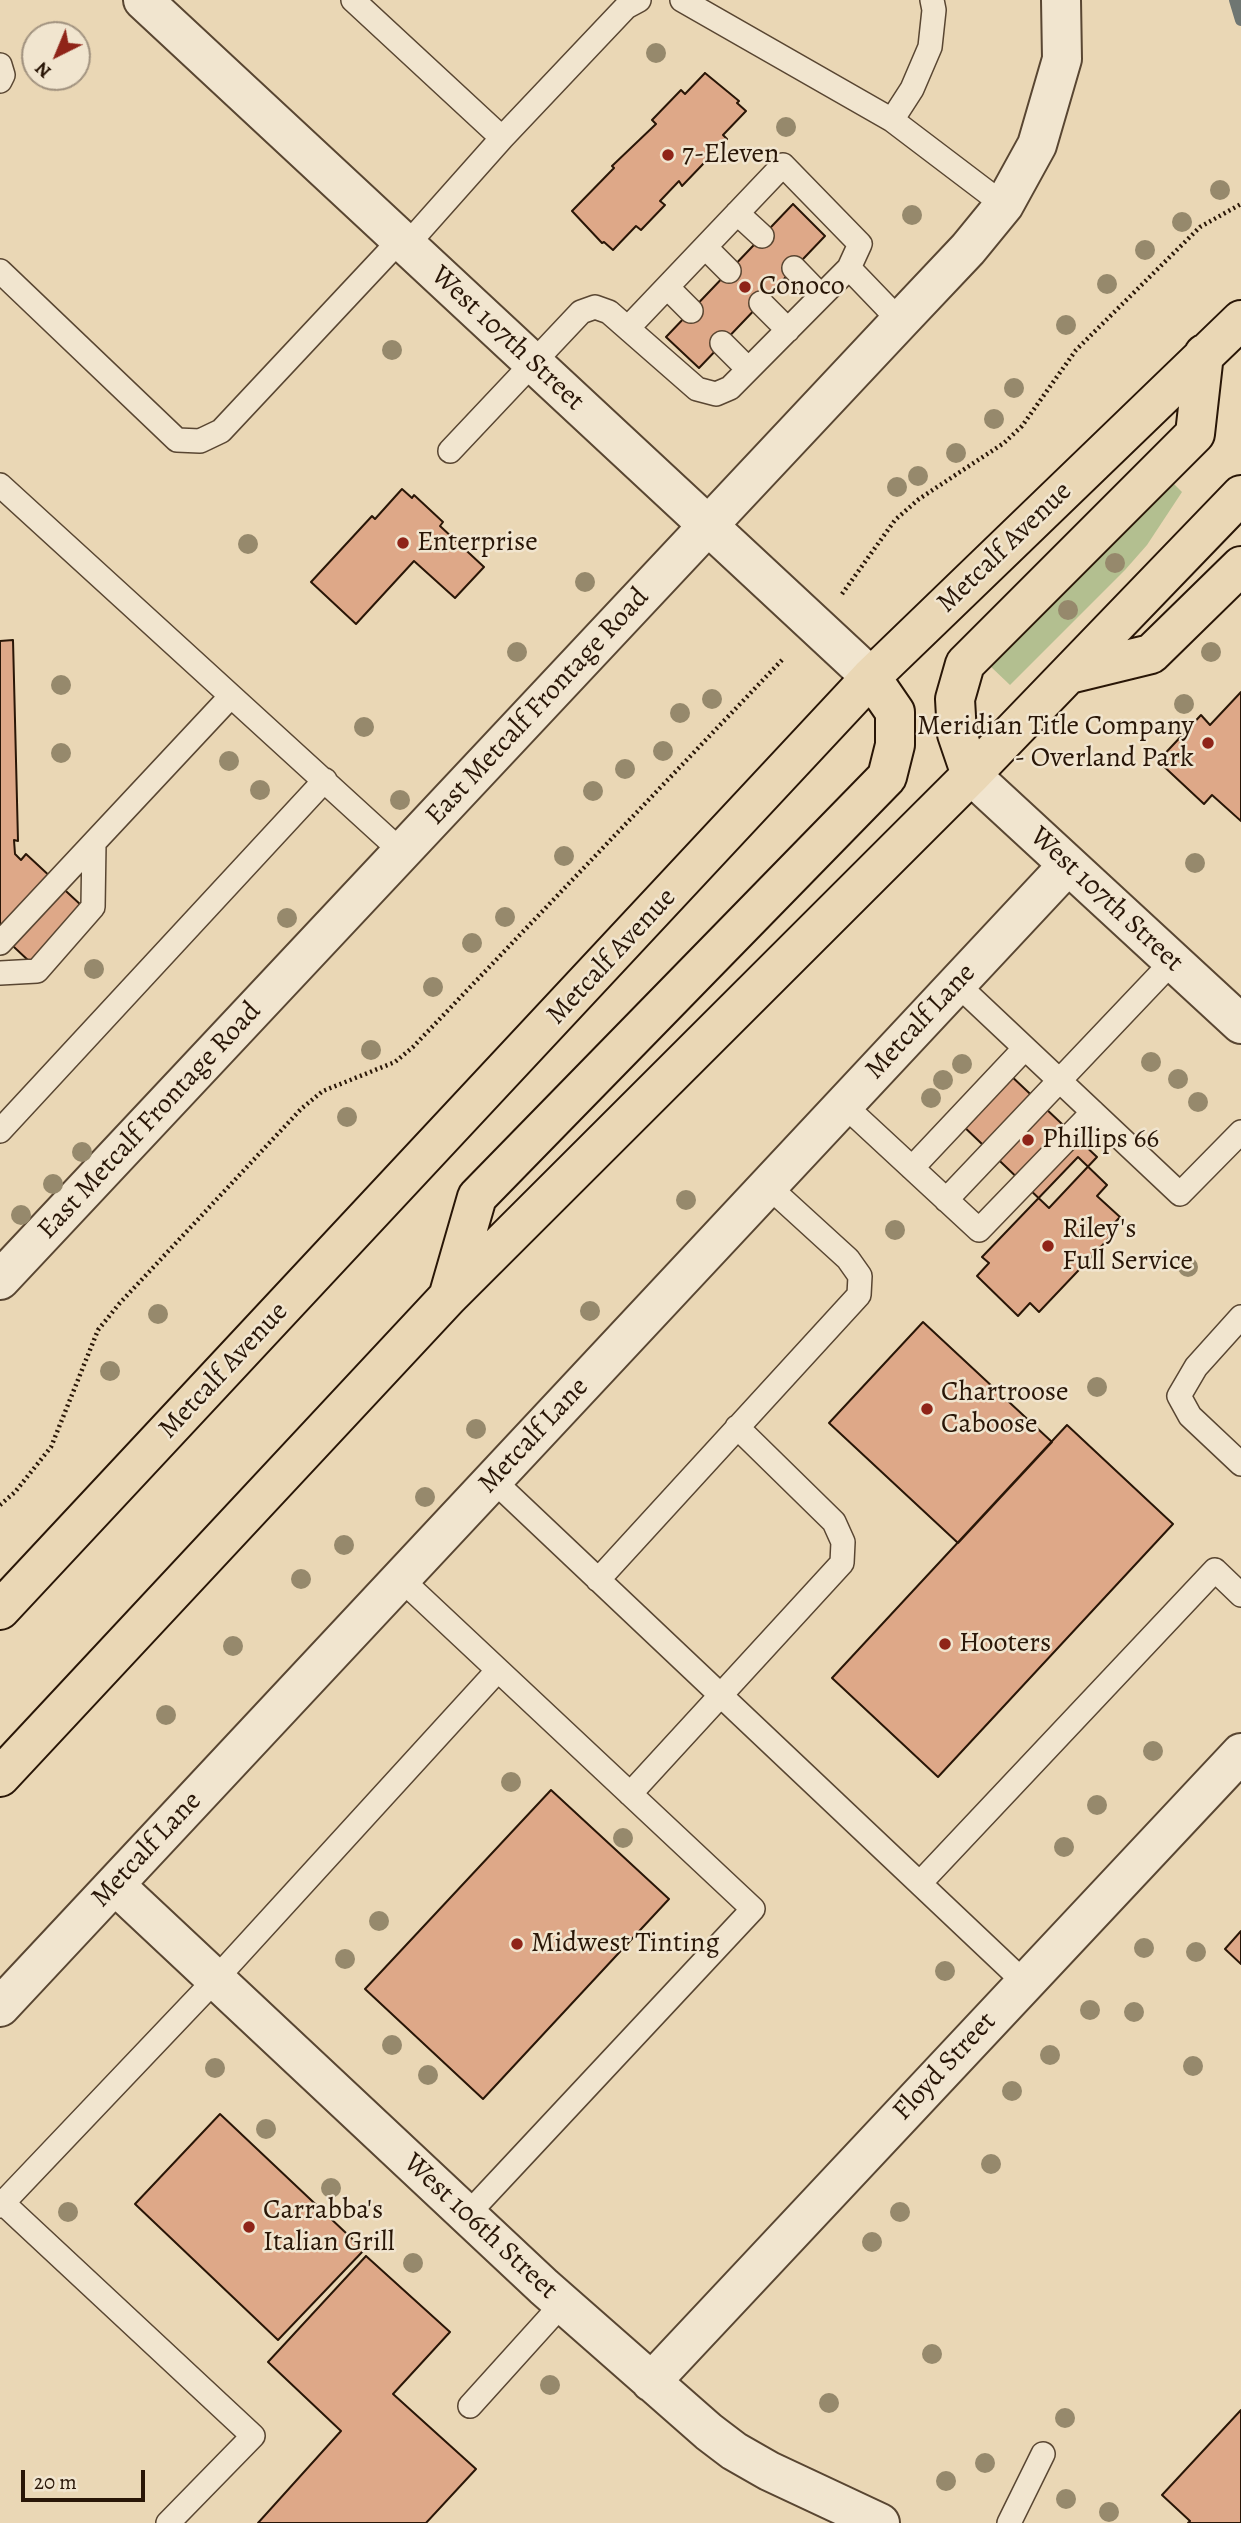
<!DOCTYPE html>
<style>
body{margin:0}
#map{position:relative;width:1241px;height:2523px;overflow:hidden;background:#ead7b5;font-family:Alegreya,serif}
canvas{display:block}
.north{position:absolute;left:21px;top:21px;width:70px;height:70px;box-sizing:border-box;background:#f1e5cf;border:2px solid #a1927f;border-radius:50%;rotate:223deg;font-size:19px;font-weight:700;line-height:28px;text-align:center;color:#291607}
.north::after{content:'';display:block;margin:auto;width:24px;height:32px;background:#8f2418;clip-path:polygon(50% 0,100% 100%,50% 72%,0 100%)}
.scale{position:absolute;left:21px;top:2470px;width:124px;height:32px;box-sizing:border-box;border:4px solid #291607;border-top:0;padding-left:9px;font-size:21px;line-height:24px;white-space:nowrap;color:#291607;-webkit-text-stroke:5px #f1e5cf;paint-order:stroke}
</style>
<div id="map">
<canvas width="1241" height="2523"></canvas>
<div class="north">N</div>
<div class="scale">20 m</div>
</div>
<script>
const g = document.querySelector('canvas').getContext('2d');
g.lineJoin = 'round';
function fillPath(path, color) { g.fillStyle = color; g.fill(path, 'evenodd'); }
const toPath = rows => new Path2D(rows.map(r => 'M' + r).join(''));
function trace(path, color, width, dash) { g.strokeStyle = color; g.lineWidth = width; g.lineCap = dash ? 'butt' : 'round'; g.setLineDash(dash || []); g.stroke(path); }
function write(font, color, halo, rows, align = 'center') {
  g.font = font + ' Alegreya,serif'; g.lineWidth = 5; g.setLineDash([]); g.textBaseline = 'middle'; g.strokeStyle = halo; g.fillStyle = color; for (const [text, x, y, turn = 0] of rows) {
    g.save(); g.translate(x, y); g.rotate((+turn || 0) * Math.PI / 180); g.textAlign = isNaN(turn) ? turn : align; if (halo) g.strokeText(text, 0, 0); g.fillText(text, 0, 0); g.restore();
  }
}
fillPath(toPath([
 [1173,483,1182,492,1147,545,1125,570,1010,685,989,665]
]), '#b3bf90');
trace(toPath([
 [1235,0,1241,20]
]), '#6f7672', 12);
const building = toPath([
 [705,73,739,101,737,103,746,111,723,135,727,139,682,186,679,181,660,201,665,205,641,230,636,226,613,250,604,242,602,243,572,211,614,168,612,166,656,124,652,120,681,90,685,94,705,73],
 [793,204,825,236,699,368,666,337,793,204],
 [402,489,412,498,414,495,443,522,440,526,484,567,455,598,414,561,356,624,311,582,372,516,375,519,402,489],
 [13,640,18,841,14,840,15,854,21,860,26,854,82,906,30,962,0,934,0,641,13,640],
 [1241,692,1241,821,1212,795,1204,804,1158,761,1201,715,1210,725,1241,692],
 [1008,1073,1097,1157,1049,1208,960,1123,1008,1073],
 [1078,1157,1107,1185,1097,1196,1120,1217,1108,1230,1113,1234,1039,1312,1030,1303,1018,1316,977,1276,989,1263,982,1257,1078,1157],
 [923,1322,1052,1442,958,1543,829,1423,923,1322],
 [1067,1425,1173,1524,938,1777,832,1678,1067,1425],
 [551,1790,669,1899,483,2099,365,1989,551,1790],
 [1241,1931,1241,1964,1225,1949,1241,1931],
 [220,2114,364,2250,278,2340,135,2204,220,2114],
 [366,2256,450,2332,393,2394,476,2469,426,2523,258,2523,341,2431,268,2362,366,2256],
 [1241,2410,1241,2523,1188,2523,1190,2521,1162,2495,1241,2410]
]);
fillPath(building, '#dea888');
trace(building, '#291607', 2);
const service = toPath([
 [353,0,502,138],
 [682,0,892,120,1004,205],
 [0,65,3,75,0,81],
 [892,120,912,89,930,47,934,10,932,0],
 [737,213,762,236],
 [406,246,502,138,626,7,639,0],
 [705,247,729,271],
 [794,268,821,296],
 [0,271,177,440,200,441,221,431,400,240],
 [667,287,691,311],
 [761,303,788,330],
 [628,328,783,165,860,244,849,268],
 [722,343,748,369],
 [450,451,581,312,595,307,609,312,697,389,716,394,730,388,849,268,900,321],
 [0,485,402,852],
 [0,943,231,696],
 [0,973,37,971,93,907,94,843],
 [957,984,1180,1194,1241,1132],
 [844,1105,979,1230,1093,1112],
 [0,1131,325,780],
 [912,1168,1025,1048],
 [946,1200,1173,961],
 [1241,1317,1196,1367,1179,1396,1190,1416,1241,1464],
 [493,1480,1024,1982],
 [401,1579,753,1909,467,2215],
 [598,1580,859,1295,860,1276,848,1259,768,1186],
 [630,1794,842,1563,843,1542,834,1522,737,1427],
 [921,1882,1215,1570,1241,1595],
 [3,2203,253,2436,168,2523],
 [0,2206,214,1981,498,1670],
 [470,2406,563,2303],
 [1009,2523,1043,2454]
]);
const minor = toPath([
 [143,0,871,677],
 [971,775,1241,1024],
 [0,1280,900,321,968,249,1004,205,1037,145,1062,59,1061,0],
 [115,1885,544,2287,709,2432,734,2451,769,2471,880,2523],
 [0,2007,1068,865],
 [651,2382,1241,1753]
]);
const primary = toPath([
 [1069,674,1151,654,1241,566],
 [971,775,957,734,955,699,965,664,1195,434,1204,354],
 [449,1294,477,1197,887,777,895,745,895,712,871,677],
 [0,1610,871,677,1241,320],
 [0,1777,448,1297,971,775,1241,495]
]);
trace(service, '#594632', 26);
trace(minor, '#594632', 42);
trace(primary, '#291607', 42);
trace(toPath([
 [842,594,895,520,919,499,1004,443,1022,426,1076,350,1200,227,1241,204],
 [0,1505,15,1492,51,1447,98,1330,119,1304,301,1109,323,1091,395,1062,413,1047,782,660]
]), '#291607', 4.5, [2, 3.5]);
trace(service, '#f1e5cf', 23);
trace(minor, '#f1e5cf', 38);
trace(primary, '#ead7b5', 38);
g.fillStyle = '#96896c';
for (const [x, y] of [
 [656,53],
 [786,127],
 [1220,190],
 [912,215],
 [1182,222],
 [1145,250],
 [1107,284],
 [1066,325],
 [392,350],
 [1014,388],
 [994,419],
 [956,453],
 [918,476],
 [897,487],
 [248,544],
 [1115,563],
 [585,582],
 [1068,610],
 [517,652],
 [1211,652],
 [61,685],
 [712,699],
 [1184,704],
 [680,713],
 [364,727],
 [663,751],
 [61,753],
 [229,761],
 [625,769],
 [260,790],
 [593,791],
 [400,800],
 [564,856],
 [1195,863],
 [505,917],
 [287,918],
 [472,943],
 [94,969],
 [433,987],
 [371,1050],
 [1151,1062],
 [962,1064],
 [1178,1079],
 [943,1080],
 [931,1098],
 [1198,1102],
 [347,1117],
 [82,1152],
 [53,1184],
 [686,1200],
 [21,1215],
 [895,1230],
 [1188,1267],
 [590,1311],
 [158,1314],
 [110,1371],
 [1097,1387],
 [476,1429],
 [425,1497],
 [344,1545],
 [301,1579],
 [233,1646],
 [166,1715],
 [1153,1751],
 [511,1782],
 [1097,1805],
 [623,1838],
 [1064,1847],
 [379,1921],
 [1144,1948],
 [1196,1952],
 [345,1959],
 [945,1971],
 [1090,2010],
 [1134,2012],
 [392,2045],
 [1050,2055],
 [1193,2066],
 [215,2068],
 [428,2075],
 [1012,2091],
 [266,2129],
 [991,2164],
 [331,2188],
 [68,2212],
 [900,2212],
 [872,2242],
 [413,2263],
 [932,2354],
 [550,2385],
 [829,2403],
 [1065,2418],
 [985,2463],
 [946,2481],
 [1066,2499],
 [1109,2512]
]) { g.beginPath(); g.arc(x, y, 10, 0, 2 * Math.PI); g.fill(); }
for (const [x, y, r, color] of [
 [668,155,7,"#8f2418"],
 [745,287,7,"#8f2418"],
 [403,543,7,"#8f2418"],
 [1208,743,7,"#8f2418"],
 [1028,1140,7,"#8f2418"],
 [1048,1246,7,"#8f2418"],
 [927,1409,7,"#8f2418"],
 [945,1644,7,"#8f2418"],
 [517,1944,7,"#8f2418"],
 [249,2227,7,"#8f2418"]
]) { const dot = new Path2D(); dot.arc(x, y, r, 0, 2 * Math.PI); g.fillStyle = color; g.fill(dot); trace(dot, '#f1e5cf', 2.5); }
write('28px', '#291607', '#f1e5cf', [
 ["7-Eleven",682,155],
 ["Conoco",759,287],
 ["Enterprise",417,543],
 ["Meridian Title Company",1194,727,"right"],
 ["- Overland Park",1194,759,"right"],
 ["Phillips 66",1042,1140],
 ["Riley's",1062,1230],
 ["Full Service",1062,1262],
 ["Chartroose",941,1393],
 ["Caboose",941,1425],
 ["Hooters",959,1644],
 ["Midwest Tinting",531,1944],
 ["Carrabba's",263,2211],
 ["Italian Grill",263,2243]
], 'left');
write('28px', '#291607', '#f1e5cf', [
 ["West 107th Street",507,339,43],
 ["Metcalf Avenue",1005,548,-44],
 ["East Metcalf Frontage Road",538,707,-47],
 ["West 107th Street",1106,900,43],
 ["Metcalf Avenue",612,957,-47],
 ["Metcalf Lane",921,1022,-47],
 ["East Metcalf Frontage Road",150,1121,-47],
 ["Metcalf Avenue",224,1371,-47],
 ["Metcalf Lane",534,1436,-47],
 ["Metcalf Lane",147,1850,-47],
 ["Floyd Street",945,2067,-47],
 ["West 106th Street",480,2227,43]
]);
</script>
